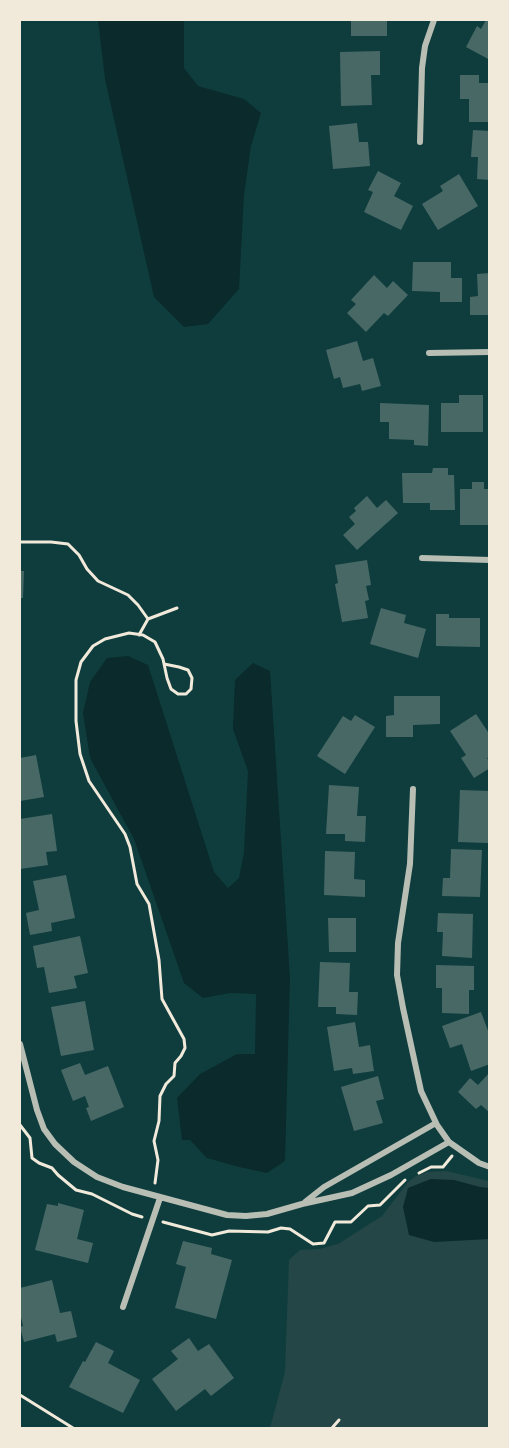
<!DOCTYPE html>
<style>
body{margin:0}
#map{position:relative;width:509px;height:1448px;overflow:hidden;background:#0f3d3e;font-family:Jost,sans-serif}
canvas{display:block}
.frame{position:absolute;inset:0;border:21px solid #f1e9da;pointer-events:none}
</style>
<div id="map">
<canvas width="509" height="1448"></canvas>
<div class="frame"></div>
</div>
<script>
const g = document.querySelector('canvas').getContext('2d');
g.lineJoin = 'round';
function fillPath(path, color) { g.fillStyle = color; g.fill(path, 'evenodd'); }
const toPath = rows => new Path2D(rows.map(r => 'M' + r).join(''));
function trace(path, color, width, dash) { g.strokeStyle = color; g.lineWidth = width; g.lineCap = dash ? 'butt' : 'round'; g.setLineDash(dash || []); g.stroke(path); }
fillPath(toPath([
 [446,1171,489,1181,489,1428,270,1428,285,1372,289,1260,300,1250,319,1249,338,1244,382,1216,408,1182,416,1176,427,1172]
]), '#244646');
fillPath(toPath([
 [98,20,184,20,184,68,198,86,244,99,261,113,251,146,244,195,239,289,208,324,184,327,154,297,105,79],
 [128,656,148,665,214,872,228,888,239,878,244,852,248,771,233,729,235,680,253,663,270,671,290,978,285,1161,267,1173,239,1167,207,1158,190,1140,182,1140,177,1098,200,1074,237,1054,255,1054,256,994,230,993,203,998,184,983,134,839,90,758,83,713,90,682,107,658],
 [431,1179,454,1180,480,1187,489,1188,489,1239,434,1242,409,1235,403,1207,408,1188]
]), '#0a2a2b');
fillPath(toPath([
 [351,20,387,20,387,36,351,36],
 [486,20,490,20,490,60,466,47,477,26,481,29],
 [380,51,380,75,371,75,372,105,341,106,340,52],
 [460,75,479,75,479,83,490,83,490,122,469,122,469,99,460,99],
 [357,123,359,142,368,142,370,166,333,169,329,126],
 [473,130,490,131,490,180,477,179,478,157,471,157],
 [378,171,401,183,394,196,413,206,401,230,364,212,373,192,368,190],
 [459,174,478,206,438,230,422,204,443,191,440,186],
 [413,262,451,262,451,278,462,278,462,302,440,302,440,292,412,291],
 [490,273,490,315,470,315,470,297,478,296,477,274],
 [374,275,387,288,393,281,408,295,388,316,384,313,366,332,347,313,356,304,351,300],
 [357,341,363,361,373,358,381,386,362,391,360,384,343,388,340,377,334,379,326,350],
 [459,395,483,395,483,432,441,432,441,403,459,403],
 [380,403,429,405,428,446,414,445,414,440,389,439,389,422,380,422],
 [433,468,448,468,448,475,454,475,455,510,430,510,430,503,403,503,402,473,432,473],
 [472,482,484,482,484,489,490,489,490,525,460,525,460,489,472,489],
 [367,496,377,508,386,500,398,513,357,550,343,535,355,524,349,517,356,511,354,508],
 [367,560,371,585,366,586,369,600,365,601,368,618,342,622,335,584,338,583,335,565],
 [20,571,24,571,23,598,20,598],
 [381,608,406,615,404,623,426,629,418,658,370,644],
 [436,614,449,614,449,618,480,618,480,647,436,646],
 [394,696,440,696,440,724,413,725,413,737,386,737,386,716,394,715],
 [476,714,490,735,490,757,487,758,490,762,490,768,474,778,461,758,466,755,450,731],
 [355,715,375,727,345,774,317,756,343,716,351,721],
 [36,755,44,797,20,801,20,758],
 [329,785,359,787,357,816,366,816,365,842,345,841,345,834,326,834],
 [460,790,490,791,488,843,458,842],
 [52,814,57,851,46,852,48,865,20,869,20,819],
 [451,849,482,850,480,897,442,896,443,878,450,878],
 [325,851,355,852,354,879,365,880,365,897,324,895],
 [66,875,75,918,51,923,52,931,30,935,26,913,39,910,33,881],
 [438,913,473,914,472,958,442,956,443,932,437,932],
 [328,918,356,918,356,952,329,952],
 [80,936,88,973,74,976,77,988,49,993,44,967,37,968,33,946],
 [320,962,350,963,349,992,358,992,357,1015,336,1014,336,1007,318,1007],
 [436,965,474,966,474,990,469,990,469,1014,442,1013,442,988,436,988],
 [85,1001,94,1050,61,1056,51,1007],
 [481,1012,490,1036,490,1064,471,1071,462,1044,450,1048,442,1026],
 [355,1022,359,1047,370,1045,374,1071,353,1074,352,1068,334,1071,327,1027],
 [80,1063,85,1075,108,1066,124,1107,91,1121,86,1108,89,1107,85,1096,73,1101,61,1070],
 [490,1072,490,1113,481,1105,476,1109,458,1092,470,1078,478,1085],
 [378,1076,384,1099,376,1101,383,1123,354,1131,341,1087],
 [58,1203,84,1210,77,1239,93,1243,88,1263,35,1250,47,1204,58,1206],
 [183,1241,212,1248,211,1254,232,1260,216,1319,175,1308,186,1267,176,1264],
 [52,1280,60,1313,71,1311,77,1337,57,1342,55,1334,24,1342,20,1327,23,1326,20,1313,20,1288],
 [189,1338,198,1351,209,1344,234,1378,211,1396,205,1389,176,1411,152,1379,178,1359,171,1351],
 [96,1342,114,1351,108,1363,140,1380,123,1413,69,1387,83,1361,85,1362]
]), '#486865');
trace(toPath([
 [20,542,51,542,68,544,79,555,87,569,98,581,128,595,138,605,148,619],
 [139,635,148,619,177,608],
 [20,1125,30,1138,32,1158,39,1163,52,1168,58,1175,76,1190,92,1194,132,1214,142,1217],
 [419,1173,431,1167,443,1167,452,1156],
 [155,1183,158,1160,154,1141,159,1121,160,1096,166,1084,174,1076,175,1063,181,1056,185,1048,184,1039,162,999,159,960,149,904,137,884,130,847,125,834,89,781,80,754,76,721,76,680,81,662,93,646,105,639,129,633,143,635,155,642,163,659,167,678,171,689,178,694,186,694,191,689,192,678,188,670,179,667,164,664],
 [163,1222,212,1235,229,1231,268,1232,281,1228,290,1229,313,1244,324,1243,335,1222,351,1222,368,1206,380,1205,405,1180],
 [20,1395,73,1428],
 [332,1428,339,1420]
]), '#f1e9da', 3);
trace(toPath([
 [420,142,422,68,425,46,434,20],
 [429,353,490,352],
 [422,558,490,560],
 [413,789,410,864,398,943,397,975,403,1008,421,1091,437,1125,449,1142,479,1163,490,1167],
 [20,1044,37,1110,44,1129,55,1144,74,1162,97,1177,123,1187,227,1215,246,1216,267,1214,302,1204,352,1193,391,1175,449,1142],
 [305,1202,324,1187,436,1123],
 [123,1307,160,1198]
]), '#b8beb3', 6);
</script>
